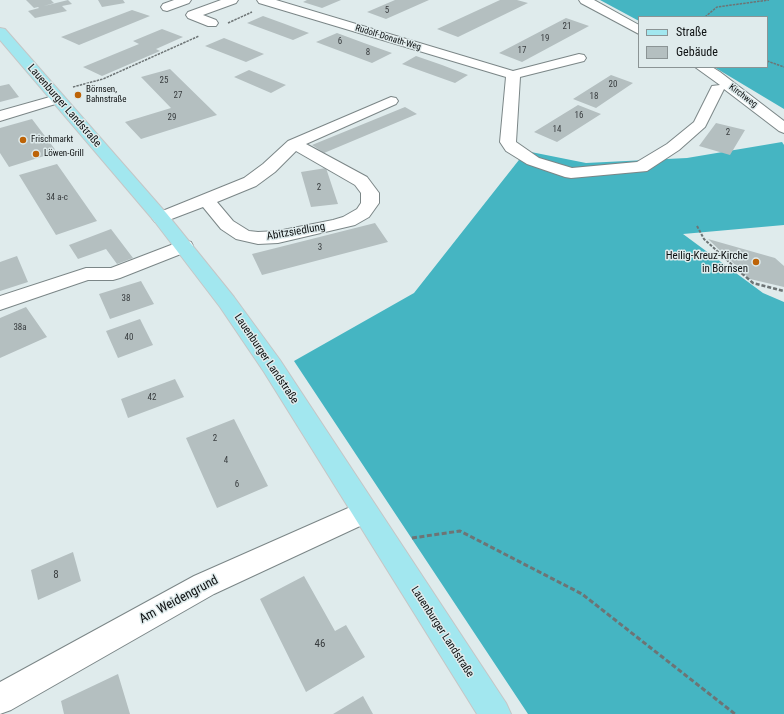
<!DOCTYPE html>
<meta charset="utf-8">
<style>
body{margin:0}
#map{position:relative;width:784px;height:714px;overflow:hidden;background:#dfebec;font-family:"Roboto Condensed",sans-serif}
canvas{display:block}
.legend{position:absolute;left:638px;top:16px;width:130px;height:52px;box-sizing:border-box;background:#dfebec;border:1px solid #8b9495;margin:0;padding:5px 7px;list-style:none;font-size:12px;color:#0e1112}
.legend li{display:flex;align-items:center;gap:8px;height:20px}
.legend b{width:20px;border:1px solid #8b9495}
</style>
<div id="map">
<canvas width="784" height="714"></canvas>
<ul class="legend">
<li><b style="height:5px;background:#a2e7ef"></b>Straße</li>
<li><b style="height:11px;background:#b4bfc0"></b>Gebäude</li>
</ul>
</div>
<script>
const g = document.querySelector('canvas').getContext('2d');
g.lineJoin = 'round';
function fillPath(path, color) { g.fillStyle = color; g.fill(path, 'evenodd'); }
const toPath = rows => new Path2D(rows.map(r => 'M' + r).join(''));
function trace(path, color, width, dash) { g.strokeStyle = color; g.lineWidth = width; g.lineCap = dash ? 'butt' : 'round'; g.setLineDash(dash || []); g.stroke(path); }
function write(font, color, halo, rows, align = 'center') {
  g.font = font + ' "Roboto Condensed",sans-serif'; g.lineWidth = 3; g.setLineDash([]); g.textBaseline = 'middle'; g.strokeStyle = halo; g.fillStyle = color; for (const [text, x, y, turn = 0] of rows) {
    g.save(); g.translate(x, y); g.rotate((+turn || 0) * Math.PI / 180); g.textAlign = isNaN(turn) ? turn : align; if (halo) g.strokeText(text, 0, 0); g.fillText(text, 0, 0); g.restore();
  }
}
fillPath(toPath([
 [600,0,784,0,784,109,714,67,767,67,767,17,639,17,639,21],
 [782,142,784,145,784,225,683,234,763,293,784,302,784,714,528,714,294,361,414,293,526,151,586,163,687,158]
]), '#45b5c2');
fillPath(toPath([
 [26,0,51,0,54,3,44,6,68,0,72,4,62,6,67,11,35,18,28,11,39,8,38,7,34,8],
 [98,0,123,0,125,3,102,7],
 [307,0,341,0,322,8,303,2],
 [395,0,429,0,386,19,367,12],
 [500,0,517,0,528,3,458,37,437,29],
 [132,10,150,16,79,45,61,37],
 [263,16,285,24,309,33,293,40,247,23],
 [566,18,589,26,522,62,499,53],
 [162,29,183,37,156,49,160,51,102,76,83,67,139,44,133,41],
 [337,33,364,43,392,53,372,63,316,42],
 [224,38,264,54,246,62,205,46],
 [416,56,442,65,468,75,455,83,402,64],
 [170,69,217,115,141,139,125,122,171,108,141,77],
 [249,70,286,85,271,93,234,77],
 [611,75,633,83,596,108,573,99],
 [9,84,19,97,0,102,0,86],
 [578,105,601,114,557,142,534,132],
 [405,107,417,114,324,153,312,145],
 [32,119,57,152,9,167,0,153,0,128],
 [716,123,745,130,730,155,699,146],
 [57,164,97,221,56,235,19,175],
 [326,168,338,204,311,207,301,172],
 [375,223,388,242,262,275,252,254],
 [111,229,133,258,117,264,106,249,78,259,69,245],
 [708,239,775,258,784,266,784,287,750,279],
 [17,256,28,282,0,291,0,262],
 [141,281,154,304,110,319,99,294],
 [26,307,47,337,0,358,0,318],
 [140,319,153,345,118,358,106,331],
 [175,379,184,397,128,418,121,399],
 [234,419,268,486,217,508,186,438],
 [73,552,81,581,38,600,31,570],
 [304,576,335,631,346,625,365,657,306,692,260,599],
 [118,674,130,714,64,714,61,701],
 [363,696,373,714,333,714]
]), '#b4bfc0');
const minor = toPath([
 [174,0,191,0,189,3,167,11,163,10,161,7,163,4,174,0],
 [221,0,238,0,236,3,203,15,216,20,218,23,216,26,208,26,188,18,186,15,188,12,221,0],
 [257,0,276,0,513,71,579,54,584,55,586,58,584,61,520,77,516,142,539,158,572,168,637,162,667,144,694,122,712,86,720,85,695,67,712,67,720,72,784,121,784,133,779,131,724,89,705,127,679,150,647,171,571,178,565,177,527,164,506,151,500,142,506,77,259,3,257,0],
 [579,0,594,0,639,25,639,34,581,3,579,0],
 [57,95,62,96,64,99,62,102,0,121,0,111,57,95],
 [391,97,396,98,398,101,396,104,306,144,367,177,379,193,379,203,369,217,355,225,278,243,258,244,236,239,221,229,203,207,161,223,155,222,152,218,155,214,244,178,263,164,288,141,391,97],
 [296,151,355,185,361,193,361,203,357,209,343,217,333,220,278,231,258,232,249,231,233,221,217,202,256,186,275,172,296,151],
 [184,240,191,242,193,246,191,250,120,278,113,280,88,280,0,310,0,296,86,268,111,268,184,240],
 [364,501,373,504,377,512,373,520,214,594,11,710,0,714,0,682,194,576,364,501]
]);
const major = toPath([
 [0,28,5,29,167,214,234,297,280,360,506,703,511,714,477,714,264,372,220,307,155,222,0,40,0,28]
]);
trace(minor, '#7b8687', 2);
trace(major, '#c5c6c6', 2);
trace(toPath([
 [705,17,717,7,769,0],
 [228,23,252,12],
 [767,61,784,67],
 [73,87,103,79,199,36]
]), '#6d7475', 1.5, [2.5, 1]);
trace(toPath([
 [697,226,704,239,738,270]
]), '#6d7475', 2, [3, 1.5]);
trace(toPath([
 [737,269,753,283,784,291]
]), '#6d7475', 2.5, [4, 2]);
trace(toPath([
 [412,538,460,531,582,594,735,714]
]), '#6d7475', 3, [5, 2.5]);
fillPath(minor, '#fff');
fillPath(major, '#a2e7ef');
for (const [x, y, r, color] of [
 [78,95,4,"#bd6307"],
 [23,140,4,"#bd6307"],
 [36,154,4,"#bd6307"],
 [756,262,4,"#bd6307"]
]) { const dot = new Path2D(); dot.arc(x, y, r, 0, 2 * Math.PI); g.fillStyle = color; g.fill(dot); trace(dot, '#dfebec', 1.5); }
write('9px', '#383c3e', null, [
 ["5",387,11],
 ["21",567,27],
 ["19",545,39],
 ["6",340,42],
 ["17",522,51],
 ["8",368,53],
 ["25",164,81],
 ["20",613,85],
 ["27",178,96],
 ["18",594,97],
 ["16",579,116],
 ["29",172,118],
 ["14",557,130],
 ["2",728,133],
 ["2",319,188],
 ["34 a-c",57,198],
 ["3",320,248],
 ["38",126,299],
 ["38a",20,328],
 ["40",129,338],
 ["42",152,398],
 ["2",215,439],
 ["4",226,461],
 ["6",237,485]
]);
write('9px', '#0e1112', '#dfebec', [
 ["Rudolf-Donath-Weg",388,38,17],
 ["Kirchweg",743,96,37]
]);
write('9px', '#0e1112', '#dfebec', [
 ["Börnsen,",86,90],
 ["Bahnstraße",86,100],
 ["Frischmarkt",31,140],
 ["Löwen-Grill",44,154]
], 'left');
write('11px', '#0e1112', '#dfebec', [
 ["Lauenburger Landstraße",64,106,49],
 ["Abitzsiedlung",296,232,-10],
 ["Lauenburger Landstraße",266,359,56],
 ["Lauenburger Landstraße",442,632,57]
]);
write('11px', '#0e1112', '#dfebec', [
 ["Heilig-Kreuz-Kirche",748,256],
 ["in Börnsen",748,269]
], 'right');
write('11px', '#383c3e', null, [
 ["8",56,575],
 ["46",320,644]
]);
write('13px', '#0e1112', '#dfebec', [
 ["Am Weidengrund",179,600,-28]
]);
</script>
